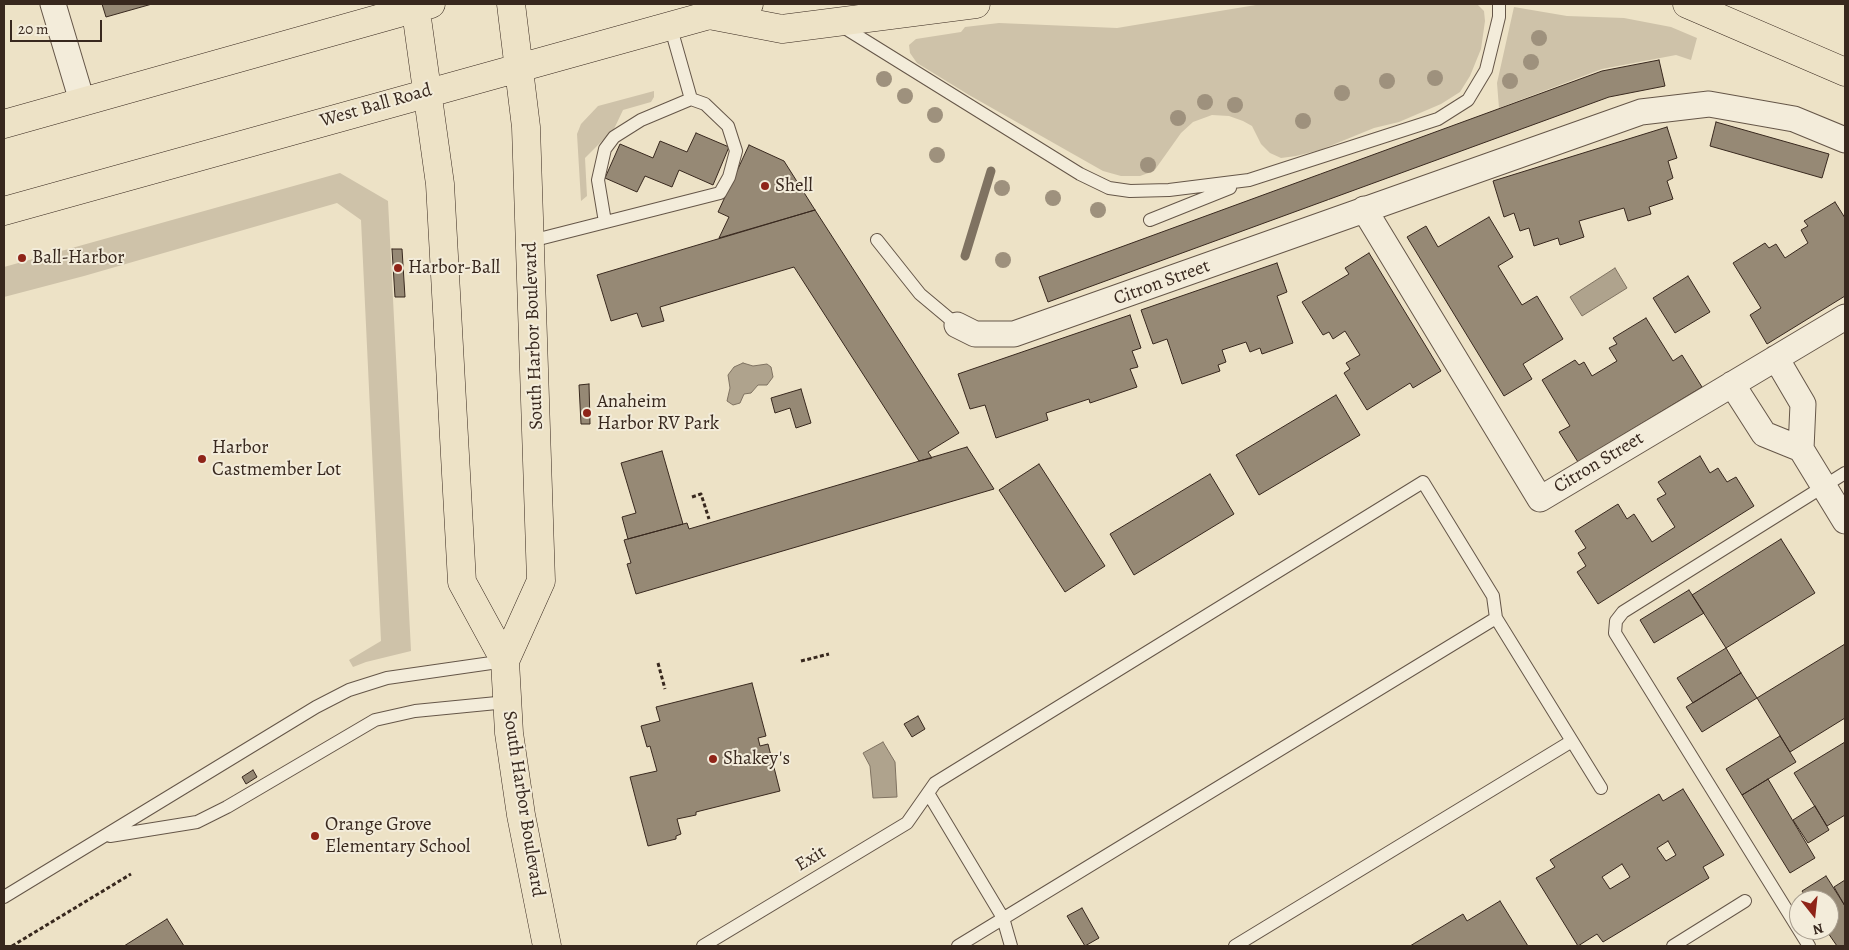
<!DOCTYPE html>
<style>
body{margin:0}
#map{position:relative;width:1849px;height:950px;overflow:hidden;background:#ede2c6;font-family:Alegreya,serif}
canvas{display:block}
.frame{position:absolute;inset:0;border:5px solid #38281e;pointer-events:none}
.north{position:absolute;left:1789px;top:890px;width:50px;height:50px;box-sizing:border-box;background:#f3ecda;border:1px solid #a89e8f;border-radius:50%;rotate:164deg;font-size:14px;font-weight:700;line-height:20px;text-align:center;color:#38281e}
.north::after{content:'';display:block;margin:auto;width:18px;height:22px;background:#8f2418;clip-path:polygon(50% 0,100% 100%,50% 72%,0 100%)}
.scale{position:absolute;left:10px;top:20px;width:92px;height:22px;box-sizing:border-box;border:2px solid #38281e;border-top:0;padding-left:6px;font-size:15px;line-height:18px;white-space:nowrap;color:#38281e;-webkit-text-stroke:4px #f3ecda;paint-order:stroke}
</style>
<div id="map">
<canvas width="1849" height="950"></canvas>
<div class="frame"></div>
<div class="north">N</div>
<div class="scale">20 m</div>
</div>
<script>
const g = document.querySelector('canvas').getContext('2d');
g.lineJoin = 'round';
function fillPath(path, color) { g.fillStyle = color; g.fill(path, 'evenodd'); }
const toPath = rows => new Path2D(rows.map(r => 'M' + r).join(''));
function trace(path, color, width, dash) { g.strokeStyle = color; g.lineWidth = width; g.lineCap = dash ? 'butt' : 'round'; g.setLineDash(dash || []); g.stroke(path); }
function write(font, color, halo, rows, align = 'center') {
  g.font = font + ' Alegreya,serif'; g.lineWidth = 4; g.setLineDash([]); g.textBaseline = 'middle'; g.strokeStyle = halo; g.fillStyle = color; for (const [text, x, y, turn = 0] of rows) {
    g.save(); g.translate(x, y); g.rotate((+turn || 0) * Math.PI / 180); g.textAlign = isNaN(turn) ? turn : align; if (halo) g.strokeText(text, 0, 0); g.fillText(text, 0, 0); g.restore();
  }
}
fillPath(toPath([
 [1262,4,1477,4,1484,11,1485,21,1481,49,1470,76,1460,92,1441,104,1399,122,1374,128,1320,150,1296,156,1281,158,1270,153,1261,144,1252,126,1243,121,1229,116,1212,115,1193,122,1181,133,1154,171,1140,176,1121,176,1103,171,969,95,917,63,910,53,909,45,916,39,961,32,965,27,999,23,1117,28],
 [1514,7,1567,16,1624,18,1671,27,1697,38,1691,60,1676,55,1602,69,1499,108,1497,83],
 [654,91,654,97,651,102,623,110,614,129,585,158,587,196,581,201,577,134,581,124,598,106],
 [340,173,388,201,411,651,366,662,353,667,349,660,381,641,361,220,337,203,84,276,4,297,4,267]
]), '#cec2a9');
const water = toPath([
 [1615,268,1627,288,1582,316,1570,297,1615,268],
 [743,363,753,366,767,364,771,367,773,377,767,385,758,385,751,393,744,394,740,403,733,405,727,401,730,388,728,375,734,367,743,363],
 [883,742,895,762,897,797,873,798,870,766,863,753,883,742]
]);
fillPath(water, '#afa38d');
trace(water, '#7f7261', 1);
trace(toPath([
 [965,256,991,171]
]), '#7f7261', 9);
const building = toPath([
 [102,4,152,4,106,17,102,4],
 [1659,60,1665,86,1609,97,1048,302,1039,277,1602,71,1659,60],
 [1716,122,1829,154,1822,178,1710,146,1716,122],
 [1667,127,1677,158,1668,161,1673,178,1667,181,1673,199,1649,207,1651,214,1628,221,1624,208,1579,221,1584,237,1560,245,1558,238,1534,246,1529,228,1520,231,1514,213,1504,217,1493,181,1667,127],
 [696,133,729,147,713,185,679,170,672,187,645,176,637,192,605,178,620,144,653,158,660,141,687,152,696,133],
 [749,145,784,161,815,210,719,238,729,217,718,212,749,145],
 [1835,202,1845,218,1845,296,1767,344,1750,315,1761,308,1733,263,1765,243,1769,248,1776,244,1785,258,1808,243,1801,230,1808,226,1804,221,1835,202],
 [815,210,959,433,928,452,932,458,919,461,794,267,660,307,664,321,642,327,637,313,611,321,597,275,815,210],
 [1489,217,1513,257,1498,266,1522,305,1537,296,1563,339,1523,364,1532,379,1504,396,1407,237,1426,226,1438,247,1489,217],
 [392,249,402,249,405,297,395,297,392,249],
 [1369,253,1441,371,1413,388,1410,383,1367,410,1344,373,1350,369,1346,363,1360,355,1345,331,1333,339,1329,332,1323,335,1302,302,1349,274,1345,268,1369,253],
 [1277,263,1287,292,1277,296,1293,343,1262,354,1260,348,1250,352,1246,342,1222,350,1226,362,1218,365,1220,371,1182,384,1167,339,1153,344,1141,310,1277,263],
 [1688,276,1710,312,1675,333,1653,298,1688,276],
 [1130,315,1141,348,1132,351,1138,367,1130,369,1137,387,1090,403,1089,399,1046,413,1048,420,996,438,985,405,970,409,958,374,1130,315],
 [1646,318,1673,361,1682,355,1702,387,1578,462,1559,432,1570,426,1542,380,1575,360,1579,365,1584,362,1592,376,1617,361,1609,348,1617,344,1613,338,1646,318],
 [589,384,590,424,581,424,579,385,589,384],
 [801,389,811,423,796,428,790,408,775,413,771,398,801,389],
 [1336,395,1360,435,1259,495,1236,455,1336,395],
 [967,447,994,489,636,594,627,564,631,563,624,540,687,523,689,529,967,447],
 [662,451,683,524,628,539,622,517,636,513,621,463,662,451],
 [1700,456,1710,473,1718,468,1727,482,1736,477,1754,506,1598,604,1577,572,1586,566,1578,553,1586,548,1575,531,1618,504,1627,519,1634,514,1652,542,1675,527,1657,499,1666,494,1658,482,1700,456],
 [1039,464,1105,566,1065,592,999,490,1039,464],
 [1210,474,1234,514,1134,575,1110,534,1210,474],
 [1781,539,1815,593,1726,648,1692,595,1781,539],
 [1689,590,1704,613,1654,643,1640,620,1689,590],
 [1845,644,1845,718,1790,752,1757,698,1845,644],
 [1726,648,1741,673,1693,703,1677,678,1726,648],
 [1741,673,1757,698,1702,732,1686,707,1741,673],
 [752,683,766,736,758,738,760,746,768,744,780,791,696,812,696,815,677,819,681,834,676,836,676,839,648,846,630,777,657,771,650,746,647,747,641,726,660,721,656,707,752,683],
 [918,716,925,729,912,737,904,724,918,716],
 [1780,736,1796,762,1742,795,1726,769,1780,736],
 [1845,742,1845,815,1827,826,1794,773,1845,742],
 [253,770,257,777,246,784,242,777,253,770],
 [1768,779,1815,858,1790,873,1742,795,1768,779],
 [1683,789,1724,855,1703,867,1709,878,1603,942,1597,934,1578,946,1536,878,1555,867,1550,860,1659,794,1663,801,1683,789],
 [1668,841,1676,855,1666,861,1657,848,1668,841],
 [1622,864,1630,877,1610,889,1602,877,1622,864],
 [1815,806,1829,830,1808,843,1793,820,1815,806],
 [1826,876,1845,906,1845,946,1837,946,1826,930,1829,930,1829,900,1808,900,1802,891,1826,876],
 [1845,880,1845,906,1834,887,1845,880],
 [1500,901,1528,946,1410,946,1463,914,1467,921,1500,901],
 [1082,908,1099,938,1085,946,1067,916,1082,908],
 [167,919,184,946,124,946,167,919]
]);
fillPath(building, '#968975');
trace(building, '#38281e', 1);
const service = toPath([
 [840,25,1080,174,1109,188,1130,191,1169,190,1249,180,1438,119,1468,100,1486,70,1499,17,1499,4],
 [1150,220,1230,188],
 [605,222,598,180,605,149,614,137,641,120,691,99],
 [877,240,920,294,957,325],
 [531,241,720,193,729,177,736,151,728,126,705,104,691,99,670,25],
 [928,793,1003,918,1011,946],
 [110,836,197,822,227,807,375,720,415,711,507,702],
 [4,897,316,707,349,690,387,678,505,661],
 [703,946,907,823,935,783,1423,482,1493,596,1496,618,1601,788],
 [958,946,1496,618],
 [1235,946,1572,741],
 [1673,946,1745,901],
 [1809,946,1615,633,1616,621,1623,612,1845,473]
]);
const minor = toPath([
 [53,4,82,101],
 [1364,209,1540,499,1845,317],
 [957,325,975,334,1014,334,1641,112,1709,104,1794,119,1845,140],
 [1776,358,1803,404,1801,449,1845,521],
 [1732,384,1764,434,1801,449]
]);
const primary = toPath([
 [415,4,440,184,462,582,505,661,509,733,521,815,547,946],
 [4,124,431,4],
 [4,211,749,4],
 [505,661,541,581,526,127,511,4]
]);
const motorway = toPath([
 [1687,4,1845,72],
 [709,15,782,29,976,4]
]);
trace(service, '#655648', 14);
trace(minor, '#655648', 27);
trace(primary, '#38281e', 29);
trace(motorway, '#38281e', 29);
trace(toPath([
 [692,497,701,494,709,519],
 [801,661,829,654],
 [658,663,665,689],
 [12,946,131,874]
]), '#38281e', 3, [4, 2.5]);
trace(service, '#f3ecda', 12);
trace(minor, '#f3ecda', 25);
trace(primary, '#ede2c6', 28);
trace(motorway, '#ede2c6', 28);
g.fillStyle = '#9e917d';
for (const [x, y] of [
 [1539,38],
 [1531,62],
 [1435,78],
 [884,79],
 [1387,81],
 [1510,81],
 [1342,93],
 [905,96],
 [1205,102],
 [1235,105],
 [935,115],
 [1178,118],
 [1303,121],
 [937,155],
 [1148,165],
 [1002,188],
 [1053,198],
 [1098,210],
 [1003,260]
]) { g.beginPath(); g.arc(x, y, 8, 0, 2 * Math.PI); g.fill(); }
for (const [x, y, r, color] of [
 [765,186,5,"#8f2418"],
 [22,258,5,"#8f2418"],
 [398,268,5,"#8f2418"],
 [587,413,5,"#8f2418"],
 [202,459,5,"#8f2418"],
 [713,759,5,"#8f2418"],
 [315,836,5,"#8f2418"]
]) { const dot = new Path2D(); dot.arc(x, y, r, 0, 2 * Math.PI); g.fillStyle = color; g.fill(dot); trace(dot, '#f3ecda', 2); }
write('19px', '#38281e', '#f3ecda', [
 ["West Ball Road",376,106,-16],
 ["Citron Street",1162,283,-20],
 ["South Harbor Boulevard",534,336,-92],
 ["Citron Street",1599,463,-31],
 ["South Harbor Boulevard",523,804,81],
 ["Exit",811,859,-31]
]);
write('19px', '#38281e', '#f3ecda', [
 ["Shell",775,186],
 ["Ball-Harbor",32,258],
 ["Harbor-Ball",408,268],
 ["Anaheim",597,402],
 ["Harbor RV Park",597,424],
 ["Harbor",212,448],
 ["Castmember Lot",212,470],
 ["Shakey's",723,759],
 ["Orange Grove",325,825],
 ["Elementary School",325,847]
], 'left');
</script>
